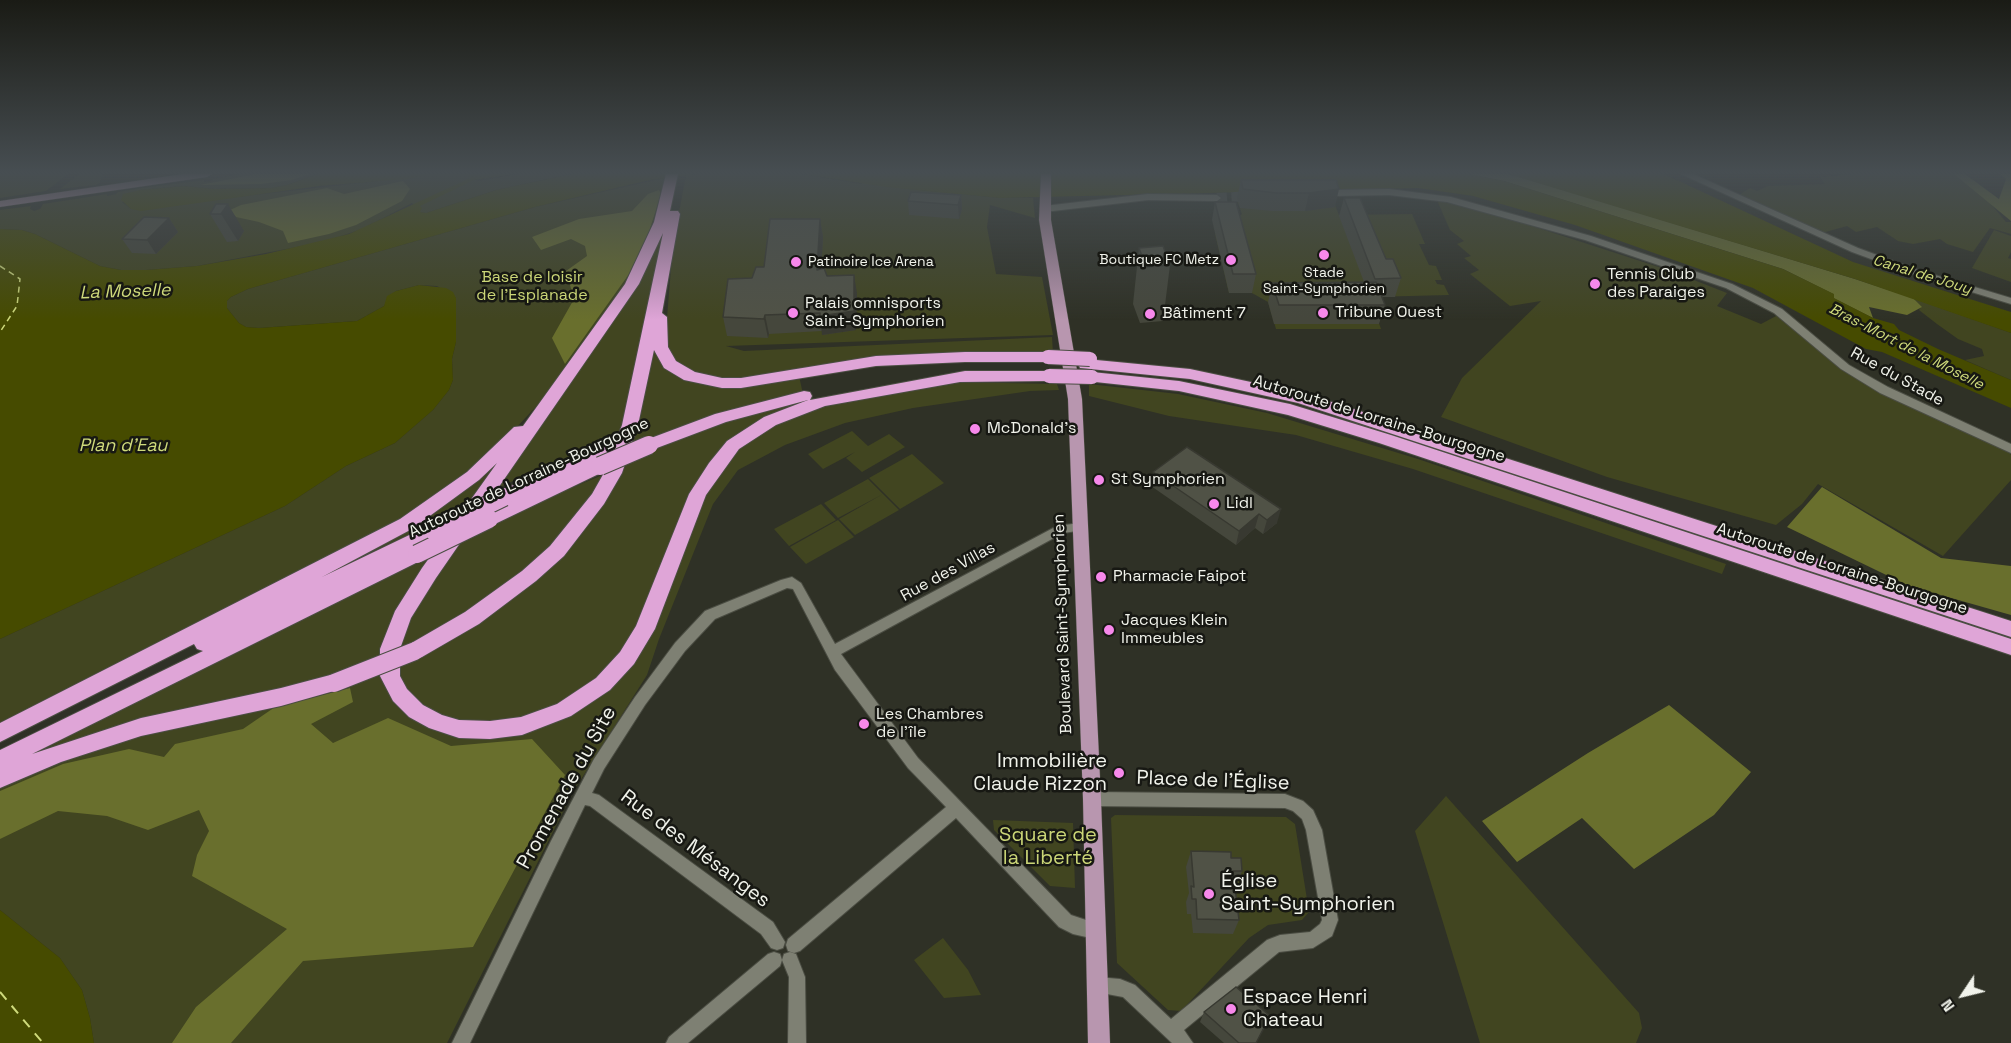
<!DOCTYPE html>
<meta charset="utf-8">
<style>
body{margin:0}
#map{position:relative;width:2011px;height:1043px;overflow:hidden;background:#2f3126;font-family:"Space Grotesk",sans-serif}
canvas{display:block}
.north{position:absolute;left:1933px;top:965px;width:60px;height:60px;-webkit-text-stroke:4px #171813;paint-order:stroke;rotate:235deg;font-size:16px;font-weight:700;line-height:24px;text-align:center;color:#f1f3eb}
.north::after{content:'';display:block;margin:auto;width:21px;height:27px;background:#f1f3eb;clip-path:polygon(50% 0,100% 100%,50% 72%,0 100%)}
</style>
<div id="map">
<canvas width="2011" height="1043"></canvas>
<div class="north">N</div>
</div>
<script>
const g = document.querySelector('canvas').getContext('2d');
g.lineJoin = 'round';
function fillPath(path, color) { g.fillStyle = color; g.fill(path, 'evenodd'); }
const toPath = rows => new Path2D(rows.map(r => 'M' + r).join(''));
function trace(path, color, width, dash) { g.strokeStyle = color; g.lineWidth = width; g.lineCap = dash ? 'butt' : 'round'; g.setLineDash(dash || []); g.stroke(path); }
function write(font, color, halo, rows, align = 'center') {
  g.font = font + ' "Space Grotesk",sans-serif'; g.lineWidth = 5; g.setLineDash([]); g.textBaseline = 'middle'; g.strokeStyle = halo; g.fillStyle = color; for (const [text, x, y, turn = 0] of rows) {
    g.save(); g.translate(x, y); g.rotate((+turn || 0) * Math.PI / 180); g.textAlign = isNaN(turn) ? turn : align; if (halo) g.strokeText(text, 0, 0); g.fillText(text, 0, 0); g.restore();
  }
}
fillPath(toPath([
 [0,174,68,174,46,191,0,198],
 [79,174,102,174,102,176,100,183,96,185,60,189],
 [240,174,317,174,287,185,272,188,214,189,184,186,140,190,122,202,131,209,430,175,468,175,478,181,517,174,571,174,496,190,426,213,420,212,412,203,362,229,323,242,197,266,146,270,121,270,100,266,35,234,22,230,0,229,0,210,31,206,30,209,34,211,40,209,43,204,107,194,107,196,116,194,118,192,141,188,204,180,204,182,211,181,213,179],
 [698,174,802,174,861,184,867,174,915,174,928,176,922,190,890,187,1000,198,1033,198,1035,218,990,205,987,227,996,274,1042,277,1053,335,726,346,744,351,1052,337,1053,353,929,355,866,360,751,378,751,385,799,376,805,403,750,428,732,441,714,460,684,513,674,544,682,545,696,509,710,481,726,458,741,443,763,429,788,417,860,394,916,385,951,382,1057,384,1059,390,1030,391,913,408,845,423,785,445,738,470,713,504,659,639,647,675,573,792,447,1043,94,1043,90,1018,82,990,60,958,0,910,0,768,559,493,622,467,637,420,655,329,666,330,673,244,686,175],
 [1852,174,1957,174,1980,191,2006,222,2011,222,2011,234,1990,228,1973,252,1947,244,1940,239,1913,244,1898,241,1877,227,1856,232,1847,226,1822,233,1739,195,1750,188,1757,191,1768,186,1825,184,1820,177],
 [664,178,661,202,653,229,627,283,542,400,490,456,411,515,0,726,0,639,285,506,346,466,395,443,433,410,449,390,453,380,452,359,456,342,456,298,437,286,419,285,396,291,387,300,384,306,357,321,259,328,246,327,239,323,227,308,227,301,231,297,248,289,535,207],
 [1278,192,1330,192,1339,215,1412,214,1425,244,1419,244,1429,265,1436,266,1442,280,1435,280,1437,284,1444,285,1449,295,1370,297,1381,329,1276,329,1268,302,1252,293,1229,293,1215,234,1218,234,1215,222,1212,220,1233,220,1242,214,1235,195],
 [1436,198,1467,205,1668,270,1727,293,1717,306,1761,324,1778,315,1833,362,1903,403,2009,452,2011,455,2011,480,1943,556,1818,484,1802,504,1776,525,1607,477,1441,417,1462,378,1541,301,1510,306,1470,274,1479,270,1464,258,1471,256,1457,244,1464,241,1450,230],
 [1994,230,2011,236,2011,252,2008,258,2011,259,2011,282,1972,268],
 [659,240,662,240,624,432,516,483,515,480,492,491],
 [1913,298,2011,333,2011,380,1965,360,1984,356,1982,349,1958,339,1937,324,1919,310,1921,307],
 [1089,384,1178,394,1267,413,1418,459,1726,564,1722,574,1413,469,1296,435,1169,416,1089,396],
 [524,429,480,496,446,513,440,519,307,584,410,525],
 [852,431,868,446,889,434,905,447,862,472,846,458,855,452,823,469,808,454],
 [912,454,944,483,900,509,869,478],
 [868,479,883,494,838,518,824,503],
 [883,494,899,510,855,535,839,519],
 [821,504,836,520,789,546,774,529],
 [838,520,854,537,806,564,790,547],
 [1446,796,1639,1013,1642,1028,1636,1043,1480,1043,1415,831],
 [1115,815,1286,817,1295,824,1309,912,1302,920,1268,925,1249,938,1181,1011,1168,1010,1117,963,1111,818],
 [993,820,1073,823,1075,888,1050,886,994,830],
 [943,938,968,970,981,995,944,998,914,960]
]), '#414520');
fillPath(toPath([
 [256,174,310,174,292,180,261,184,200,185],
 [1468,174,1508,174,1538,182,1855,279,1913,298,1922,307,1907,315,1869,307,1873,318,1833,298,1833,294,1783,269,1504,181],
 [1954,174,1965,174,1999,199,2006,179,2000,174,2011,174,2011,221],
 [403,181,410,189,402,201,356,225,329,234,288,243,283,231,259,222,236,217,230,210,241,205,327,188,344,194],
 [659,190,661,194,648,235,629,274,565,364,552,338,574,299,566,271,587,256,585,246,571,239,541,250,532,237,579,219,632,211,648,194],
 [1822,487,1941,558,2011,566,2011,615,1909,586,1787,527],
 [350,688,353,702,311,724,333,743,388,718,451,746,532,739,565,775,473,947,303,961,231,1043,172,1043,196,1007,287,929,192,876,197,855,209,831,199,810,148,830,107,816,58,811,0,839,0,791,63,764,129,749,164,757,175,744,243,729,275,707],
 [1669,705,1751,772,1714,815,1634,869,1582,818,1517,862,1482,821,1588,753]
]), '#696f2d');
fillPath(toPath([
 [317,174,517,174,474,180,420,206,422,208,420,212,426,213,496,190,571,174,698,174,650,180,535,207,248,289,231,297,227,301,227,308,239,323,246,327,259,328,357,321,384,306,387,296,396,291,419,285,446,288,453,292,456,298,456,342,452,359,453,380,449,390,433,410,395,443,346,466,285,506,0,639,0,229,22,230,35,234,100,266,121,270,146,270,197,266,266,254,349,234,470,178,467,175,430,175,407,179,319,186,141,211,131,209,121,200,123,194,140,190,184,186,214,189,272,188,287,185],
 [802,174,1468,174,1504,181,1783,269,1834,294,1834,298,1873,318,1894,324,1899,330,1938,349,2011,380,2011,408,1882,352,1866,349,1753,288,1575,225,1473,196,1418,188,1000,198,886,187],
 [1508,174,1664,174,1853,262,2011,312,2011,333,1855,279],
 [0,910,60,958,82,990,90,1018,94,1043,0,1043]
]), '#464b00');
trace(toPath([
 [0,266,20,279,17,306,0,332]
]), '#cfda7b', 1.5, [6, 4.5]);
trace(toPath([
 [0,992,43,1043]
]), '#cfda7b', 2, [10, 8]);
trace(toPath([
 [1217,198,1252,196]
]), '#4c4e44', 10, [10, 4.5]);
const minor = toPath([
 [1681,174,1693,174,1858,248,1915,269,2011,298,2011,304,1909,273,1852,252,1681,174],
 [1389,189,1451,197,1591,236,1732,284,1782,309,1849,365,1888,387,2011,444,2011,453,1880,393,1841,369,1774,313,1726,288,1585,240,1447,202,1389,195,1333,196,1329,193,1333,190,1389,189],
 [1148,194,1217,195,1221,198,1217,201,1148,200,1044,212,1040,209,1044,206,1148,194],
 [1080,523,1086,527,1084,530,1063,533,841,654,918,758,1071,915,1101,925,1103,931,1101,937,1095,939,1073,934,1059,927,956,818,800,951,794,953,788,951,786,945,788,939,946,807,908,768,835,670,793,589,787,588,715,619,685,651,645,705,604,769,592,793,599,795,773,922,785,942,783,948,777,950,771,948,761,934,590,806,585,805,470,1043,452,1043,551,841,594,759,635,697,675,643,705,611,781,580,792,577,801,583,835,644,1057,526,1080,523],
 [1092,792,1285,794,1303,801,1313,810,1322,830,1338,920,1332,936,1313,948,1279,952,1184,1030,1193,1043,1172,1043,1123,997,1091,991,1089,985,1091,979,1097,977,1120,979,1135,985,1171,1019,1267,940,1280,935,1310,932,1320,924,1322,920,1306,830,1302,819,1293,811,1285,808,1092,806,1087,804,1085,799,1087,794,1092,792],
 [774,952,780,954,782,960,784,954,790,952,796,954,805,977,806,1043,788,1043,789,977,782,960,780,966,688,1043,666,1043,669,1037,768,954,774,952]
]);
const major = toPath([
 [183,174,212,174,207,177,0,207,0,201,183,174],
 [1041,174,1051,174,1051,220,1082,399,1101,799,1110,1043,1088,1043,1083,799,1068,399,1039,220,1041,174]
]);
const highway = toPath([
 [666,174,678,174,670,211,678,211,680,214,662,313,667,317,668,347,676,361,695,372,722,378,741,378,876,356,965,352,1048,352,1056,357,1048,362,965,362,876,366,741,388,722,388,684,380,664,368,654,350,638,425,622,473,604,504,564,556,536,581,479,624,422,657,415,659,408,657,405,651,408,645,465,612,522,571,550,546,592,494,605,471,495,524,489,526,483,524,480,519,483,514,509,502,498,502,495,497,498,492,599,446,605,444,613,449,622,425,663,233,639,284,436,578,411,618,400,649,400,676,407,689,423,705,442,715,459,720,490,721,521,717,557,704,596,678,620,652,636,626,689,494,709,463,727,441,764,417,808,400,726,422,649,451,643,449,641,445,643,441,715,414,804,391,810,392,812,396,810,400,965,371,1049,371,1057,376,1049,381,960,382,825,406,776,425,739,449,706,495,655,629,634,664,610,690,571,716,522,735,490,739,459,738,429,728,409,717,393,701,380,676,380,649,395,611,422,568,497,463,479,480,412,529,322,577,428,526,434,524,440,526,443,531,440,536,417,547,424,549,426,554,424,559,32,754,141,718,281,688,334,674,341,677,344,683,341,689,281,706,141,736,61,762,0,788,0,750,203,651,197,649,194,644,0,742,0,723,400,519,467,472,514,427,523,426,625,284,654,222,666,174],
 [611,453,608,464,606,462,597,461,611,453],
 [1086,359,1190,369,1307,394,2011,621,2011,637,1298,403,1190,379,1080,368,1078,364,1086,359],
 [1092,372,1179,381,1290,404,1391,435,2011,639,2011,655,1379,443,1288,415,1179,391,1086,381,1084,377,1086,373,1092,372]
]);
trace(minor, '#4b4d43', 2);
trace(major, '#4b4d43', 1);
trace(highway, '#4b4d43', 2);
fillPath(minor, '#7e8073');
fillPath(major, '#b896af');
fillPath(highway, '#dfa5d7');
const highwayBridgeFar1 = toPath([
 [1048,357,1090,359],
 [1049,376,1092,377]
]);
const highwayBridge = toPath([
 [600,466,649,445],
 [434,531,504,497],
 [417,554,489,519],
 [334,683,415,651]
]);
trace(highwayBridgeFar1, '#4b4d43', 16, []);
trace(highwayBridge, '#4b4d43', 20, []);
trace(highwayBridgeFar1, '#dfa5d7', 14);
trace(highwayBridge, '#dfa5d7', 18);
fillPath(toPath([
 [1241,180,1336,180,1335,207,1305,211,1272,211,1240,208,1237,198],
 [961,195,962,209,959,219,909,215,908,201],
 [1344,198,1386,259,1401,278,1395,297,1382,297,1385,305,1379,324,1274,324,1268,302,1272,283,1364,282,1339,216],
 [1215,202,1256,274,1252,293,1229,293,1212,220],
 [216,204,244,231,238,241,227,242,210,214],
 [169,218,178,232,156,254,132,253,122,239],
 [820,219,823,237,821,269,827,276,857,293,856,330,822,335,822,331,769,334,768,338,727,336,723,317,752,278],
 [1139,248,1170,265,1163,321,1140,323,1133,304],
 [1187,447,1277,523,1263,534,1255,528,1236,545,1151,486,1153,472],
 [1191,851,1231,858,1242,871,1236,887,1235,887,1239,920,1233,934,1193,933,1191,914,1187,914,1186,902,1189,893,1186,867],
 [1204,1012,1256,1043,1224,1043,1200,1022]
]), '#45473c');
fillPath(toPath([
 [1339,189,1335,207,1305,211,1309,193],
 [961,195,962,209,959,219,958,205],
 [228,204,244,231,238,241,221,214],
 [169,218,178,232,156,254,147,240],
 [820,219,823,237,820,288,817,270],
 [854,275,857,293,856,330,822,335,820,316],
 [765,315,769,334,768,338,764,319],
 [1281,509,1277,523,1263,534,1267,520],
 [1259,514,1255,528,1236,545,1239,531]
]), '#383931');
const building = toPath([
 [1241,180,1336,180,1339,189,1309,193,1276,193,1243,189,1241,180],
 [911,192,961,195,958,205,908,201,911,192],
 [1344,198,1360,198,1386,259,1393,259,1401,278,1375,279,1344,198],
 [1215,202,1236,202,1256,274,1233,274,1215,202],
 [216,204,228,204,221,214,210,214,216,204],
 [144,217,169,218,147,240,122,239,144,217],
 [770,219,820,219,817,270,824,268,827,276,854,275,854,311,820,316,820,313,765,315,764,319,723,317,728,279,752,278,756,267,764,267,770,219],
 [1163,246,1170,265,1146,267,1139,248,1163,246],
 [1376,282,1385,305,1279,305,1272,283,1376,282],
 [1187,447,1281,509,1267,520,1259,514,1239,531,1153,472,1187,447],
 [1191,851,1231,852,1231,858,1241,858,1242,871,1233,871,1239,920,1197,919,1196,899,1192,899,1191,886,1194,887,1191,851],
 [1236,987,1270,1016,1256,1043,1239,1043,1204,1012,1236,987]
]);
fillPath(building, '#505246');
trace(building, '#383931', 1.5);
const sky = g.createLinearGradient(0, 0, 0, 320);
sky.addColorStop(0, '#1a1b15');
sky.addColorStop(0.54, '#474e52');
sky.addColorStop(1, '#474e5200');
g.fillStyle = sky;
g.fillRect(0, 0, 2011, 320);
for (const [x, y, r, color] of [
 [1324,255,6,"#f788eb"],
 [1231,260,6,"#f788eb"],
 [796,262,6,"#f788eb"],
 [1595,284,6,"#f788eb"],
 [793,313,6,"#f788eb"],
 [1323,313,6,"#f788eb"],
 [1150,314,6,"#f788eb"],
 [975,429,6,"#f788eb"],
 [1099,480,6,"#f788eb"],
 [1214,504,6,"#f788eb"],
 [1101,577,6,"#f788eb"],
 [1109,630,6,"#f788eb"],
 [864,724,6,"#f788eb"],
 [1119,773,6,"#f788eb"],
 [1209,894,6,"#f788eb"],
 [1231,1009,6,"#f788eb"]
]) { const dot = new Path2D(); dot.arc(x, y, r, 0, 2 * Math.PI); g.fillStyle = color; g.fill(dot); trace(dot, '#171813', 2); }
write('14px', '#f1f3eb', '#171813', [
 ["Boutique FC Metz",1219,260],
 ["Patinoire Ice Arena",808,262,"left"],
 ["Stade",1324,273,"center"],
 ["Saint-Symphorien",1324,289,"center"]
], 'right');
write('italic 15px', '#cfda7b', '#171813', [
 ["Canal de Jouy",1922,275,17],
 ["Bras-Mort de la Moselle",1906,347,27]
]);
write('16px', '#f1f3eb', '#171813', [
 ["Tennis Club",1607,275],
 ["des Paraiges",1607,293],
 ["Palais omnisports",805,304],
 ["Saint-Symphorien",805,322],
 ["Tribune Ouest",1335,313],
 ["Bâtiment 7",1162,314],
 ["McDonald's",987,429],
 ["St Symphorien",1111,480],
 ["Lidl",1226,504],
 ["Pharmacie Faipot",1113,577],
 ["Jacques Klein",1121,621],
 ["Immeubles",1121,639],
 ["Les Chambres",876,715],
 ["de l'île",876,733]
], 'left');
write('16px', '#cbd677', '#171813', [
 ["Base de loisir",532,278],
 ["de l'Esplanade",532,296]
]);
write('16px', '#f1f3eb', '#171813', [
 ["Rue du Stade",1897,377,29],
 ["Autoroute de Lorraine-Bourgogne",1379,419,17],
 ["Autoroute de Lorraine-Bourgogne",529,478,-25],
 ["Autoroute de Lorraine-Bourgogne",1842,569,18],
 ["Rue des Villas",948,572,-29],
 ["Boulevard Saint-Symphorien",1063,624,-92]
]);
write('italic 18px', '#cfda7b', '#171813', [
 ["La Moselle",125,292,-2],
 ["Plan d'Eau",123,446]
]);
write('20px', '#f1f3eb', '#171813', [
 ["Immobilière",1107,762,"right"],
 ["Claude Rizzon",1107,785,"right"],
 ["Église",1221,882],
 ["Saint-Symphorien",1221,905],
 ["Espace Henri",1243,998],
 ["Chateau",1243,1021]
], 'left');
write('20px', '#f1f3eb', '#171813', [
 ["Place de l'Église",1213,781,2],
 ["Promenade du Site",567,788,-61],
 ["Rue des Mésanges",695,849,37]
]);
write('20px', '#cbd677', '#171813', [
 ["Square de",1048,836],
 ["la Liberté",1048,859]
]);
</script>
